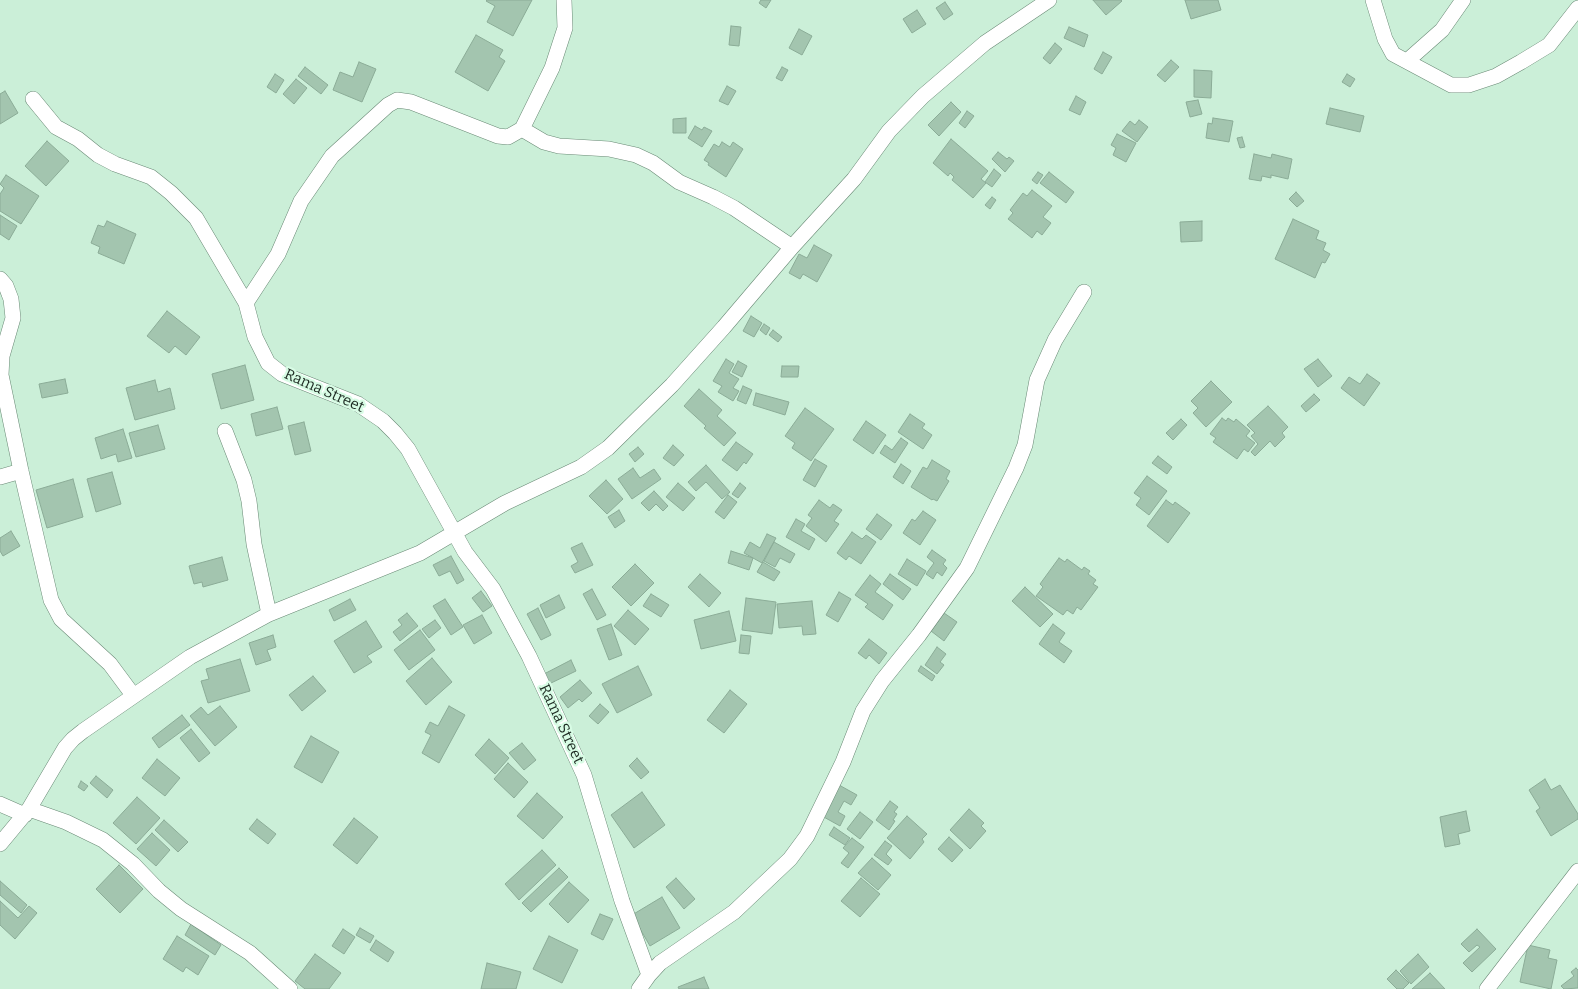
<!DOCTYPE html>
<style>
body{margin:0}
canvas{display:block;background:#cbefd8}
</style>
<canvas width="1578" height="989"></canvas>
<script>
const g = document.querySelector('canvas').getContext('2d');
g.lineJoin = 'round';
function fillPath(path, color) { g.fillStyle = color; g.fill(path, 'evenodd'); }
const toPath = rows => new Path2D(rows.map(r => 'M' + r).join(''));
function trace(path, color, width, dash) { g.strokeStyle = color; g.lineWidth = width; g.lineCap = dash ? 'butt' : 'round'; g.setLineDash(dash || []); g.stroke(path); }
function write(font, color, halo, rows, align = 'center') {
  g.font = font + ' Bitter,serif'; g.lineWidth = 4.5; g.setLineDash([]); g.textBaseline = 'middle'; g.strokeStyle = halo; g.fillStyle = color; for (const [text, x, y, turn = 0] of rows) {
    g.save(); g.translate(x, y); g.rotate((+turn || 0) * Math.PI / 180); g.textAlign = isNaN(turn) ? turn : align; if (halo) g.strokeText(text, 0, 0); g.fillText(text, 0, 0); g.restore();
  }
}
const building = toPath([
 [487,0,532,0,513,36,487,22,495,6,486,1,487,0],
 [761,0,771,0,766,8,759,3,761,0],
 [1093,0,1121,0,1122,1,1106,15,1093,0],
 [1185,0,1218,0,1221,10,1191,19,1185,0],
 [945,2,953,14,944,20,936,8,945,2],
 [917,10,926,24,912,33,903,19,917,10],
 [731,26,741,27,739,46,729,45,731,26],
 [1069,27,1088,35,1084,47,1064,38,1069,27],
 [799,29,812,36,802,55,789,48,799,29],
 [476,35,503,50,499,57,505,61,488,91,455,72,476,35],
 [1055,43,1062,49,1050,64,1043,58,1055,43],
 [1103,52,1112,57,1102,74,1094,69,1103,52],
 [1171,60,1179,67,1165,82,1157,75,1171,60],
 [359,62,376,69,362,102,333,90,340,72,353,77,359,62],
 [305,67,328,85,321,94,298,76,305,67],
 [782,67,788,70,782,81,776,78,782,67],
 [1194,70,1212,71,1211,98,1194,97,1194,70],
 [275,74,284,80,276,93,267,87,275,74],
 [1347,74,1355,79,1350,87,1342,82,1347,74],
 [296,79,307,88,294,104,283,94,296,79],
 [727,86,736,91,728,105,719,101,727,86],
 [5,91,18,113,0,124,0,94,5,91],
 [1076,96,1086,102,1080,115,1069,110,1076,96],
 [1198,100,1202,114,1190,117,1186,102,1198,100],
 [951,102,961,112,939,136,928,125,951,102],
 [1330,108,1364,116,1360,132,1326,124,1330,108],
 [967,111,974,116,965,128,959,123,967,111],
 [686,118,686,133,673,133,673,119,686,118],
 [1213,118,1233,121,1229,142,1206,138,1208,123,1212,124,1213,118],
 [1139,120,1148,127,1137,142,1122,131,1130,121,1135,125,1139,120],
 [695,126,702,130,704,127,712,131,702,147,688,138,695,126],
 [1117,134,1136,143,1126,162,1113,155,1116,148,1111,145,1117,134],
 [1242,137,1245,147,1240,148,1237,138,1242,137],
 [951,139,988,171,981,179,986,183,973,198,952,180,954,177,950,173,948,176,933,163,951,139],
 [47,141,69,161,46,186,25,166,47,141],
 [722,142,730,147,733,142,743,149,726,177,708,165,709,163,704,160,714,144,719,147,722,142],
 [998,152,1007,159,1009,157,1014,161,1005,172,992,159,998,152],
 [1254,154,1271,158,1272,154,1292,159,1288,179,1271,175,1271,178,1262,176,1261,181,1249,179,1254,154],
 [994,169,1001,175,992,187,985,182,994,169],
 [1038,172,1043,175,1037,184,1032,180,1038,172],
 [1049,172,1074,192,1066,203,1040,183,1049,172],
 [6,175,39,196,21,224,0,211,0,194,4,188,0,184,6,175],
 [1032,190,1052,206,1043,217,1051,223,1042,235,1037,231,1032,238,1008,219,1013,213,1010,210,1023,193,1027,196,1032,190],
 [1296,192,1304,201,1297,207,1289,199,1296,192],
 [992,197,996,200,990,209,985,205,992,197],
 [0,215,17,226,9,240,0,234,0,215],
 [1293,219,1319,231,1316,239,1326,243,1323,250,1330,254,1325,263,1322,262,1315,278,1275,259,1293,219],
 [107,221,136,234,124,264,98,253,100,247,91,243,98,225,104,227,107,221],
 [1202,221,1202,241,1181,242,1180,222,1202,221],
 [814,245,832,255,817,282,803,274,800,279,789,273,799,254,807,258,814,245],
 [167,311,200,337,186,355,175,346,169,353,147,336,167,311],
 [751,316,762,323,754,337,743,331,751,316],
 [764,324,770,328,766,335,760,330,764,324],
 [773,330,782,337,778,342,769,335,773,330],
 [726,359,734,364,729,373,739,379,733,388,739,391,733,401,718,392,722,386,713,381,726,359],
 [1318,359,1332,376,1318,387,1304,369,1318,359],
 [738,361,747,366,742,377,732,372,738,361],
 [245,365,254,400,221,409,212,374,245,365],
 [782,366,799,366,798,377,781,377,782,366],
 [1367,374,1380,383,1364,406,1341,388,1349,377,1360,384,1367,374],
 [65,379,68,393,42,398,39,384,65,379],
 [155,380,158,392,170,388,175,409,135,420,126,388,155,380],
 [1211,381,1232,402,1206,427,1193,413,1198,408,1191,401,1211,381],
 [743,386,752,390,746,404,737,400,743,386],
 [699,389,722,410,717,416,736,433,724,446,704,428,706,426,684,406,699,389],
 [756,393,789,402,785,415,753,405,756,393],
 [1314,394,1320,400,1306,412,1301,406,1314,394],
 [1268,406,1288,427,1282,433,1285,437,1275,447,1270,441,1255,456,1251,452,1258,444,1251,436,1255,433,1247,425,1268,406],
 [277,407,283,429,256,436,251,414,277,407],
 [805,408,834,429,811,461,792,448,795,443,785,436,805,408],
 [910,414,925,424,922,428,932,435,923,449,898,432,910,414],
 [1222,418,1226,421,1228,418,1234,422,1236,419,1250,431,1246,436,1255,443,1248,452,1244,449,1237,459,1213,442,1216,438,1210,434,1222,418],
 [1181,419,1187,425,1173,440,1166,433,1181,419],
 [866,421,886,435,873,454,853,440,866,421],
 [304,422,311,451,295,455,288,426,304,422],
 [158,425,165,449,136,457,129,433,158,425],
 [123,429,132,458,118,462,116,454,101,459,95,438,123,429],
 [901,438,908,443,895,463,880,453,885,445,892,450,901,438],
 [736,442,753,454,746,464,744,462,737,471,722,460,736,442],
 [673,445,684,455,674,466,663,458,673,445],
 [638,447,644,454,635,462,629,454,638,447],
 [1158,456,1172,467,1167,474,1152,463,1158,456],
 [815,459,827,466,815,487,803,480,815,459],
 [932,460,950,471,946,479,949,481,937,501,933,499,932,500,911,487,923,467,927,469,932,460],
 [901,464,911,471,903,484,893,477,901,464],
 [706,465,730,492,722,499,706,482,696,491,688,482,706,465],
 [633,468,640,478,654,469,661,479,632,499,618,479,633,468],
 [112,472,121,504,96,512,87,479,112,472],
 [1147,476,1167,491,1149,515,1136,505,1141,498,1134,493,1147,476],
 [73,479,83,517,47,528,36,490,73,479],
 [606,480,623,499,607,514,589,496,606,480],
 [678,483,695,498,683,511,666,497,678,483],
 [740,483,746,488,738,498,732,494,740,483],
 [654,491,668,506,663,511,656,504,649,511,641,503,654,491],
 [728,495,737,502,724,519,715,512,728,495],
 [819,500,830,508,833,504,842,510,834,521,839,524,826,542,806,526,812,518,808,515,819,500],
 [1166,500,1173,505,1175,502,1190,513,1168,543,1147,526,1166,500],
 [619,510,625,521,615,528,608,517,619,510],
 [923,511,936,520,920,545,903,533,912,519,915,521,923,511],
 [877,514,892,525,881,540,866,529,877,514],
 [796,519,805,524,801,531,815,539,809,550,786,537,796,519],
 [11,531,20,546,3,556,0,551,0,538,11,531],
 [852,532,862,539,866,535,876,542,861,564,849,556,846,560,837,553,852,532],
 [767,534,776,538,762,563,744,553,750,542,760,548,767,534],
 [774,542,795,554,790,563,780,558,775,567,764,561,774,542],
 [582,543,593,565,575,573,571,566,578,562,571,548,582,543],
 [932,550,946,560,943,564,947,568,942,576,937,572,933,579,926,574,934,563,927,557,932,550],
 [731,551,753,558,749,570,728,563,731,551],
 [451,556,464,580,457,584,450,571,439,576,433,565,451,556],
 [222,557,228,580,203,587,202,582,194,584,189,566,222,557],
 [1059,558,1065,562,1067,559,1082,570,1084,567,1090,571,1088,574,1096,580,1093,584,1098,587,1081,610,1077,607,1073,614,1067,610,1063,615,1036,596,1043,587,1040,584,1059,558],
 [907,559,926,571,917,586,898,574,907,559],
 [763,562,780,572,774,581,757,572,763,562],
 [635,564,654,583,631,606,612,587,635,564],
 [700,574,721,593,709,607,688,587,700,574],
 [890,574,911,589,903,600,883,584,890,574],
 [870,575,881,584,875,592,893,605,883,620,865,607,868,604,855,595,870,575],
 [1025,587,1053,614,1040,627,1012,601,1025,587],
 [592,589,606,615,597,620,583,594,592,589],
 [481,591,492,606,483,612,472,598,481,591],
 [839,592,851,599,838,622,826,615,839,592],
 [651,594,669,605,661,617,643,606,651,594],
 [559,595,565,608,546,618,540,605,559,595],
 [746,598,776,602,772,634,742,630,746,598],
 [350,599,356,610,334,621,329,610,350,599],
 [445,599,463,627,451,635,433,606,445,599],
 [812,601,816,634,803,635,802,626,779,628,777,604,812,601],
 [538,608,551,635,541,640,527,614,538,608],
 [628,610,649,629,635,645,614,626,628,610],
 [729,611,736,641,701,649,694,620,729,611],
 [407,613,418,626,400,641,393,632,402,625,398,620,407,613],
 [944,613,957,622,944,641,931,631,944,613],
 [482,615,492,633,474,644,463,625,482,615],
 [435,620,441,628,429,638,422,629,435,620],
 [366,621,382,647,367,656,372,662,354,673,334,641,366,621],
 [611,624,622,655,609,660,597,629,611,624],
 [1053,624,1065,633,1059,642,1072,651,1064,663,1039,644,1053,624],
 [420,630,435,650,409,670,394,650,420,630],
 [273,635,276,647,267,650,271,660,256,665,249,643,273,635],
 [741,635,751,636,749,654,739,653,741,635],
 [869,639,887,653,879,664,869,655,866,659,858,653,869,639],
 [937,647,946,654,940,662,944,665,937,674,925,665,937,647],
 [432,658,452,682,426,705,406,681,432,658],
 [240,659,250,691,208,703,201,681,209,679,206,669,240,659],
 [571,660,576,671,549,684,544,674,571,660],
 [638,666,652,695,617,713,602,684,638,666],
 [921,666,935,676,932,681,918,671,921,666],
 [313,676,326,691,302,711,289,695,313,676],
 [580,680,592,693,582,702,579,699,568,708,560,697,580,680],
 [730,690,747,704,724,733,707,720,730,690],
 [600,704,609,712,598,724,589,716,600,704],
 [220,706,237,727,215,746,190,716,201,707,208,715,220,706],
 [449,706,465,715,439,763,422,753,431,735,425,732,430,722,438,726,449,706],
 [182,715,190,725,159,748,152,738,182,715],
 [191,729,210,753,199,762,180,738,191,729],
 [311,736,339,752,322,783,294,767,311,736],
 [489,739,509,758,495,774,475,755,489,739],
 [522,743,536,760,524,770,509,753,522,743],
 [637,758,649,772,641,779,629,766,637,758],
 [157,759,180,778,165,796,142,778,157,759],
 [508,763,528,782,514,798,494,779,508,763],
 [96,776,113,790,107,798,90,783,96,776],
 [1545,779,1551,790,1560,785,1578,814,1578,819,1551,836,1536,811,1540,808,1529,790,1545,779],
 [81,781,88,786,84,791,78,787,81,781],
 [839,785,857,795,851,805,844,801,838,812,845,816,840,826,822,816,839,785],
 [642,792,665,825,634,848,611,815,642,792],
 [537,793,563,817,543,839,517,816,537,793],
 [137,797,160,818,136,844,113,823,137,797],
 [890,801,898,807,894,812,897,814,893,820,895,821,889,830,876,820,890,801],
 [969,809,984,823,981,826,986,831,970,849,950,830,969,809],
 [1466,811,1470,831,1458,834,1460,844,1445,847,1440,817,1466,811],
 [860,812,873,822,860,839,847,829,860,812],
 [907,816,927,834,922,839,924,842,910,859,887,838,907,816],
 [354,818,378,837,357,864,333,845,354,818],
 [257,819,276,834,268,844,249,829,257,819],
 [164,820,188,842,178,852,155,830,164,820],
 [834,827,850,838,845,845,829,835,834,827],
 [152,833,170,850,156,866,137,849,152,833],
 [949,837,963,850,952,862,938,849,949,837],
 [852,838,864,847,848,868,841,863,849,853,843,848,852,838],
 [885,841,892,846,886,854,892,860,888,865,874,855,885,841],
 [542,850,556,865,519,900,505,884,542,850],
 [872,858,891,875,878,890,858,873,872,858],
 [119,865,143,889,120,913,96,889,119,865],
 [559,868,568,877,531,912,522,903,559,868],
 [676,878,695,899,684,909,666,887,676,878],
 [861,878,880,894,860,917,841,901,861,878],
 [0,881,27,905,21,913,0,895,0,881],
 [569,882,589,900,568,923,549,904,569,882],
 [662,897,680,928,650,946,632,915,662,897],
 [0,901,18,918,29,906,37,913,15,939,0,925,0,901],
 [600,914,613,919,603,940,591,934,600,914],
 [191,924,221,945,215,955,185,935,191,924],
 [360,928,374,936,370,943,356,935,360,928],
 [343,929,355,937,344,954,332,946,343,929],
 [1477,929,1496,949,1472,972,1463,963,1480,947,1477,945,1469,952,1461,944,1477,929],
 [177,936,209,956,198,975,186,967,183,972,163,959,177,936],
 [549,936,578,950,562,983,533,969,549,936],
 [376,940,394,952,388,962,370,950,376,940],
 [1528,945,1550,950,1548,958,1557,960,1551,989,1520,982,1528,945],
 [315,954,341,973,329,989,305,989,295,981,315,954],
 [1418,954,1429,967,1411,984,1400,971,1418,954],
 [487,963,521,972,516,989,481,989,487,963],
 [1576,968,1578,970,1578,988,1564,989,1561,986,1574,976,1571,972,1576,968],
 [1396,970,1409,983,1403,989,1397,989,1387,979,1396,970],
 [1430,973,1445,989,1412,989,1430,973],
 [704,977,709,989,679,989,678,987,704,977]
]);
fillPath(building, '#a3c5af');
trace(building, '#8bac97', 1);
const minor = toPath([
 [564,0,565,28,552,68,522,129,508,137,498,136,411,102,397,100,388,105,332,156,301,201,278,254,246,303,255,337,268,363,282,374,358,404,383,421,395,433,408,449,465,552,493,589,529,656,584,775,622,901,649,975],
 [1373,0,1385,39,1393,54,1451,85,1469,85,1496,76,1521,62,1549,45,1578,8],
 [1407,61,1442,30,1463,0],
 [33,99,56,127,78,139,98,155,115,164,151,177,171,193,196,218,246,303],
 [522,129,544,142,559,146,609,149,636,155,653,163,679,182,713,197,734,208,792,247],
 [0,279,6,286,11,299,13,318,2,356,1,375,21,471,51,600,61,619,110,664,133,695],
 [225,431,244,480,249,501,254,544,269,614],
 [0,477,21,471],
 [0,804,25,815],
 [29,809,66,822,103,840,133,864,159,891,181,909,250,953,290,989],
 [0,844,29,809,65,748,73,739,83,731,190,657,269,614,420,553,505,503,581,467,608,448,672,385,724,327,792,247,854,179,889,131,923,96,985,43,1049,0],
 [639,989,649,975,660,963,734,912,790,859,807,836,843,762,863,711,882,681,919,635,967,568,1016,468,1025,445,1037,380,1055,340,1084,292],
 [1487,989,1578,871]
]);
trace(minor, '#6a8a76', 16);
trace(minor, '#fff', 15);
write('15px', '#1c2921', '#d8fce5', [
 ["Rama Street",324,391,24],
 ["Rama Street",561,724,65]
]);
</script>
